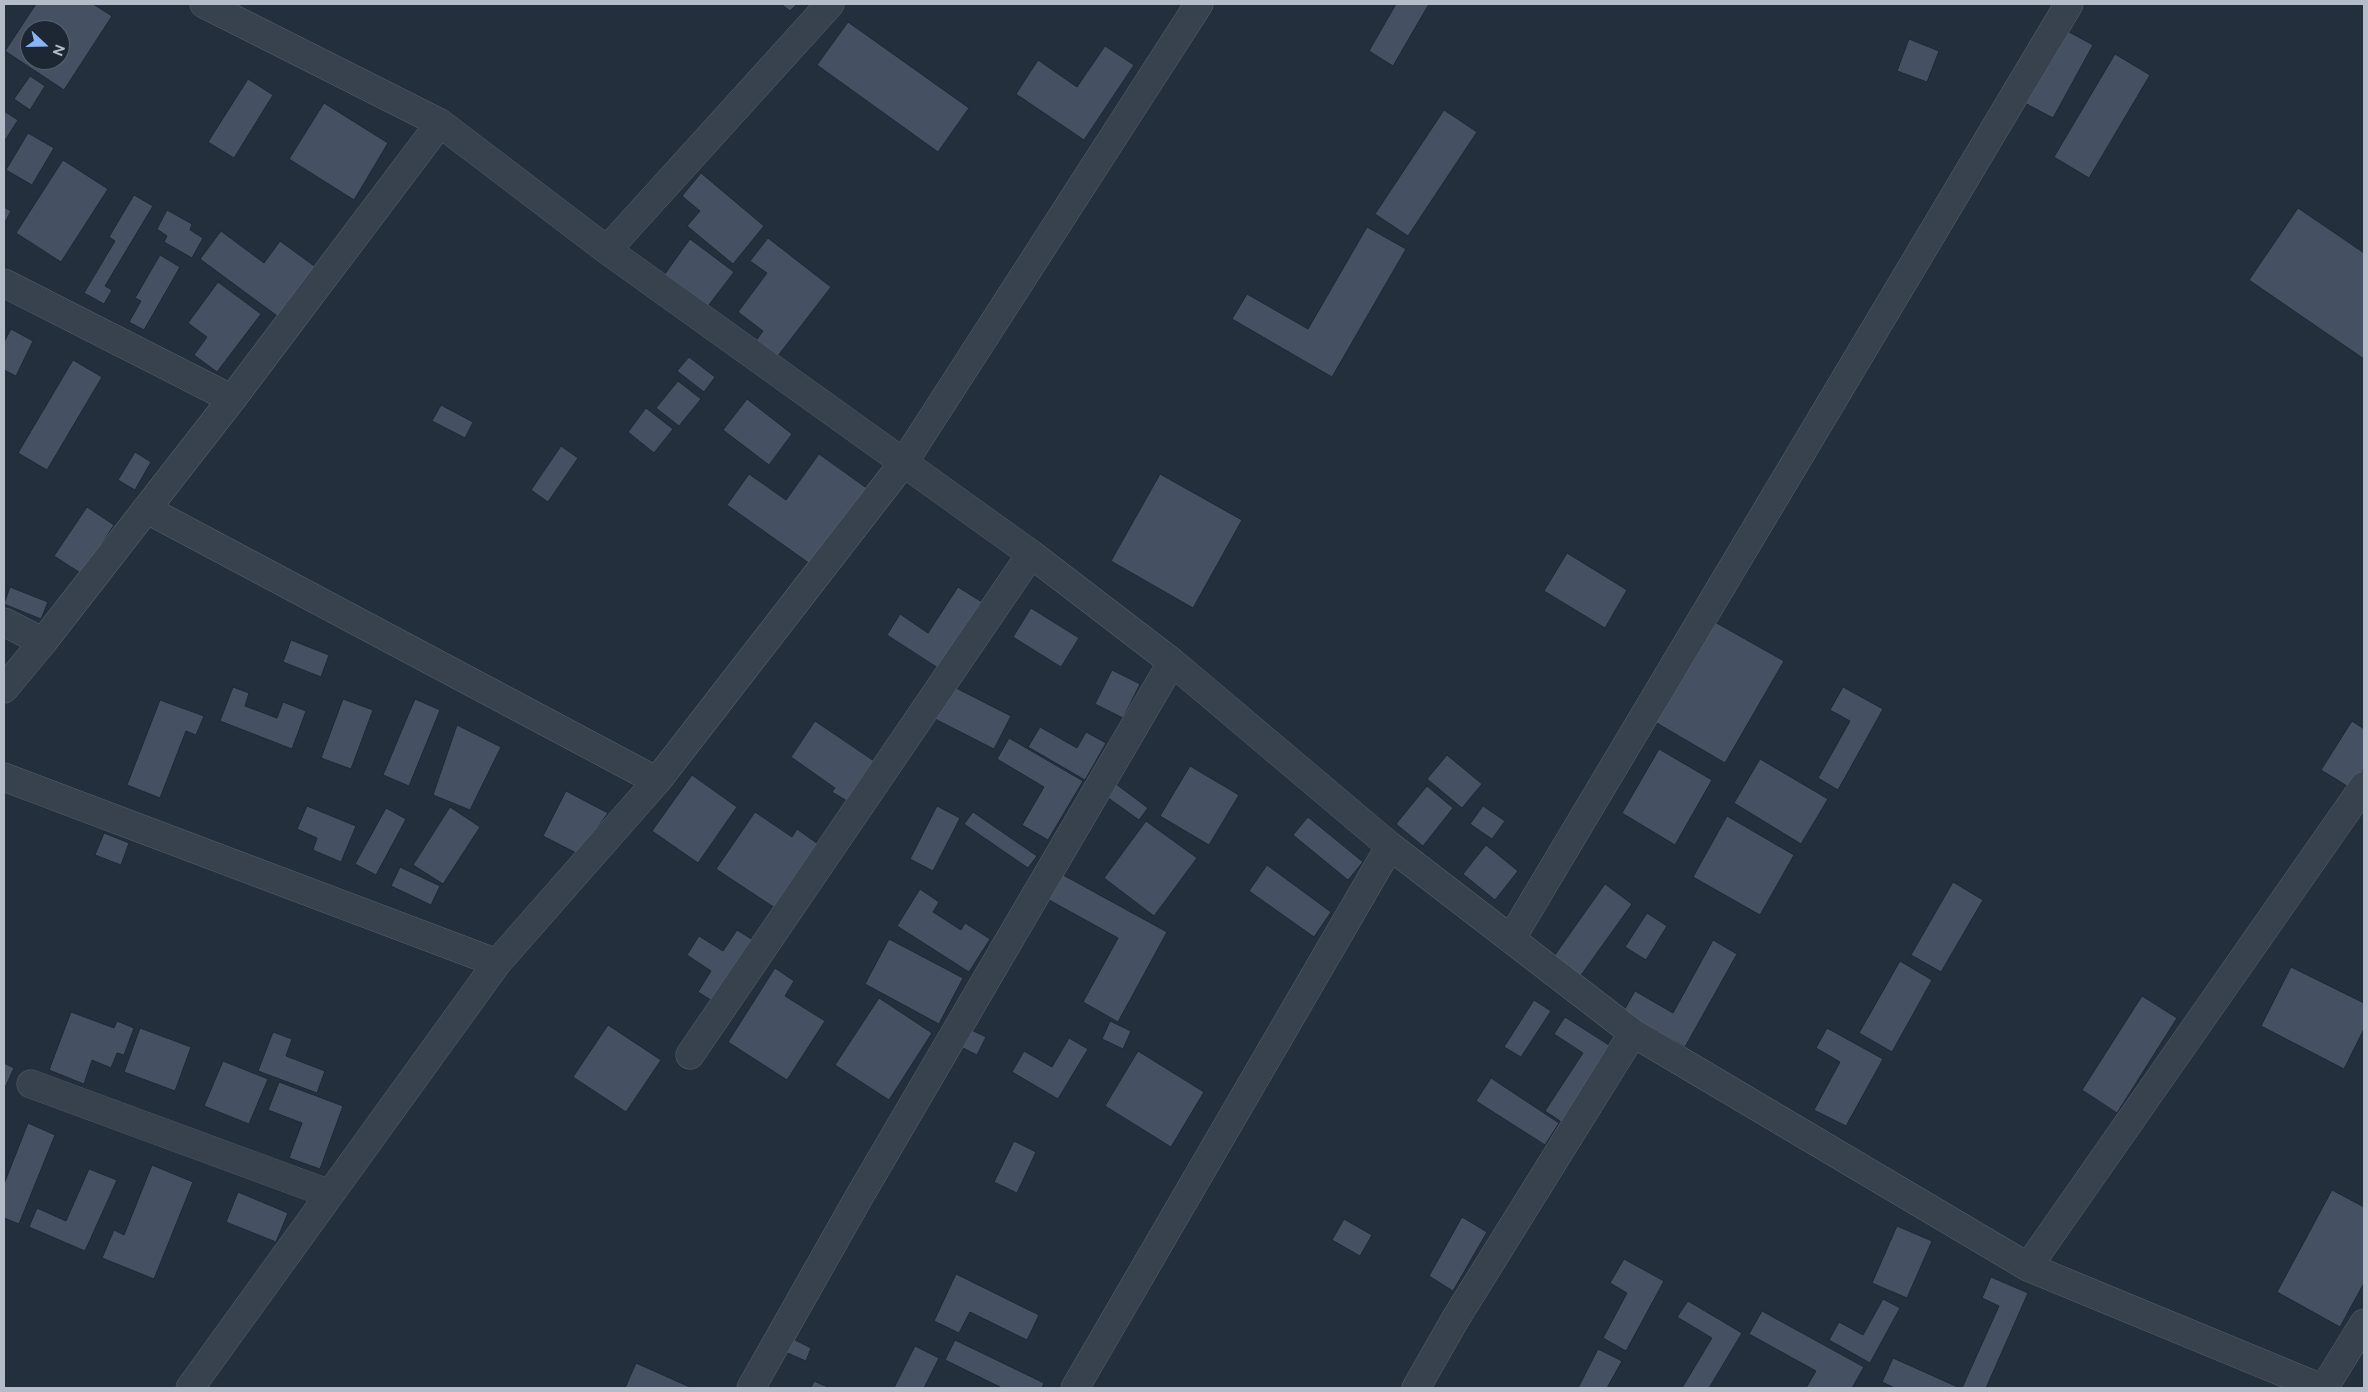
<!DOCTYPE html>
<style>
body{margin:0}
#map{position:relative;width:2368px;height:1392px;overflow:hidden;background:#242f3e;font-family:Figtree,sans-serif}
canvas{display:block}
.frame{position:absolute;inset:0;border:5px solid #b4bcc9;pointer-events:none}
.north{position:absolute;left:20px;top:20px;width:50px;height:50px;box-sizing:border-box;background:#1d2633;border:1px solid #59626f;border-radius:50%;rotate:111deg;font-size:14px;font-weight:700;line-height:20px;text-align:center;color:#b4bcc9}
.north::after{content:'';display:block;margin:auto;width:18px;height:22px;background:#8ab4f8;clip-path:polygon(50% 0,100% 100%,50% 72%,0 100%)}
</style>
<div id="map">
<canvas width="2368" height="1392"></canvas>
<div class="frame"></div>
<div class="north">N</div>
</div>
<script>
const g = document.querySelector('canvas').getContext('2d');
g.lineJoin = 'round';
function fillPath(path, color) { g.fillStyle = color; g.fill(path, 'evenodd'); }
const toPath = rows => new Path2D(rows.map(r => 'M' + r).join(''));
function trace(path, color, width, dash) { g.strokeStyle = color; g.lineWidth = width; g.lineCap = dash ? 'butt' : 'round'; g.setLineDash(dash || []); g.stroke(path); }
const building = toPath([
 [36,4,93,4,112,16,64,90,5,51,36,4],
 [30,30,60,30,60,60,30,60,30,30],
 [781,4,797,4,790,11,781,4],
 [1396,4,1429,4,1393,66,1369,51,1396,4],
 [848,22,969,108,938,152,817,65,848,22],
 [2060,27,2093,45,2053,118,2021,101,2060,27],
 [1909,39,1939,51,1927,82,1897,71,1909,39],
 [1105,46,1134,65,1084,140,1016,94,1038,60,1077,87,1105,46],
 [2115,54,2150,75,2089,178,2054,157,2115,54],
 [30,76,45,86,30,110,14,99,30,76],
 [248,79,273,95,234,158,208,142,248,79],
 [324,103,388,143,354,200,289,159,324,103],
 [1444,110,1477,132,1408,236,1375,214,1444,110],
 [4,111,18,120,4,142,4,111],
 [28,133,54,148,32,185,6,170,28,133],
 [63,160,108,189,61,262,16,233,63,160],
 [701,173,764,226,733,264,687,226,700,211,682,196,701,173],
 [134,195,153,206,105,286,112,290,104,304,84,293,115,241,109,237,134,195],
 [4,207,11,211,4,224,4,207],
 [2298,208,2364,253,2364,359,2249,280,2298,208],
 [167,210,192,224,190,230,203,238,192,258,164,242,167,236,157,229,167,210],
 [1367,227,1406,249,1332,377,1232,319,1247,294,1308,329,1367,227],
 [221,231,264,263,280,241,317,268,280,318,200,259,221,231],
 [768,238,831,287,774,361,753,345,763,331,738,312,767,273,750,261,768,238],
 [690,239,734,272,705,310,662,278,690,239],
 [160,255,180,267,144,330,129,322,141,301,135,298,160,255],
 [218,282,261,314,217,372,194,355,207,337,188,323,218,282],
 [11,329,33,341,16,376,4,370,4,342,11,329],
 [689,357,715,377,704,392,677,371,689,357],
 [73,360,102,377,47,470,18,453,73,360],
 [678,381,701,399,679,426,656,408,678,381],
 [747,399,792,434,769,465,723,430,747,399],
 [441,405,473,422,465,438,432,421,441,405],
 [646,408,673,429,654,453,628,432,646,408],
 [561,446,578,458,548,502,531,490,561,446],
 [135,452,151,462,135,490,118,480,135,452],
 [819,454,868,489,813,566,727,505,749,474,786,500,819,454],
 [1160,474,1242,520,1193,608,1111,561,1160,474],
 [87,507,114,525,82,574,54,556,87,507],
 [1567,553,1627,590,1605,628,1544,591,1567,553],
 [10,587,48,602,41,619,4,604,10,587],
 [958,587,982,602,938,668,887,635,900,614,928,633,958,587],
 [1031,608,1079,638,1061,667,1013,637,1031,608],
 [1713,621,1784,661,1725,763,1655,722,1713,621],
 [291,640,329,655,321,677,283,662,291,640],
 [1112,670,1140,684,1123,718,1095,704,1112,670],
 [952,686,1011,716,994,749,935,719,952,686],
 [233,687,249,693,245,706,277,718,283,702,306,711,292,749,220,721,233,687],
 [1843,687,1883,709,1838,790,1818,778,1850,721,1830,710,1843,687],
 [343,699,373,710,351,769,321,758,343,699],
 [415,699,440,710,409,786,383,775,415,699],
 [160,700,204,716,196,735,186,731,160,798,127,785,160,700],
 [815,721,874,761,847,801,832,792,835,788,791,757,815,721],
 [2352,721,2364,729,2364,769,2352,789,2321,770,2352,721],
 [457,725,501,747,470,810,433,795,457,725],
 [1040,727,1077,748,1086,732,1106,743,1085,780,1028,747,1040,727],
 [1009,738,1083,781,1048,840,1022,825,1044,787,997,759,1009,738],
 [1659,749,1712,780,1675,845,1622,813,1659,749],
 [1447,755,1482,784,1462,808,1427,779,1447,755],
 [1760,759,1828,799,1801,844,1734,803,1760,759],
 [1190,766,1239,795,1209,845,1160,816,1190,766],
 [692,775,737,807,698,863,652,831,692,775],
 [1116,784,1148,808,1139,820,1107,797,1116,784],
 [1427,786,1453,808,1423,846,1396,824,1427,786],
 [566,791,608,813,578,854,543,836,566,791],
 [307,806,356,826,341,862,313,850,317,838,297,829,307,806],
 [937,806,960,818,933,871,910,859,937,806],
 [1483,806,1505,821,1492,839,1470,824,1483,806],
 [450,807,480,827,443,884,413,865,450,807],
 [386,808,406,819,376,875,355,864,386,808],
 [755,812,792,837,797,829,818,844,775,908,716,869,755,812],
 [973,812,1037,856,1028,868,964,824,973,812],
 [1727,816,1794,855,1760,915,1693,877,1727,816],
 [1308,817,1363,862,1348,880,1293,835,1308,817],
 [1146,821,1197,858,1154,916,1104,878,1146,821],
 [104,833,129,843,121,865,95,855,104,833],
 [1486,845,1518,871,1495,900,1463,874,1486,845],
 [1267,865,1331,912,1314,937,1249,891,1267,865],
 [400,867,440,886,431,905,391,886,400,867],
 [1054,870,1167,932,1118,1022,1083,1002,1118,938,1040,895,1054,870],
 [1953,882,1983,900,1941,972,1911,955,1953,882],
 [1605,884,1632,904,1579,978,1552,959,1605,884],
 [920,889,939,902,933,912,961,930,965,923,990,939,969,972,897,926,920,889],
 [1647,913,1667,926,1646,960,1625,947,1647,913],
 [737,930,753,940,714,1002,698,992,711,971,687,955,699,936,723,951,737,930],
 [889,939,963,978,939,1024,865,984,889,939],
 [1713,940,1737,954,1685,1047,1623,1012,1635,991,1673,1013,1713,940],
 [1900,961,1932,980,1892,1052,1859,1033,1900,961],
 [2291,967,2364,1003,2364,1029,2344,1069,2261,1026,2291,967],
 [775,968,794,981,785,996,825,1021,787,1080,728,1042,775,968],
 [2142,996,2177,1018,2117,1113,2082,1090,2142,996],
 [879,998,932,1033,889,1100,835,1065,879,998],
 [1534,1000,1551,1011,1521,1057,1504,1047,1534,1000],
 [71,1012,114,1028,117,1021,134,1028,124,1055,117,1053,111,1068,92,1060,84,1084,49,1070,71,1012],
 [1565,1017,1612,1047,1563,1123,1545,1111,1583,1053,1554,1034,1565,1017],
 [1110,1021,1131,1031,1123,1049,1102,1039,1110,1021],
 [608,1025,661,1060,626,1112,573,1077,608,1025],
 [963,1026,986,1037,977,1055,955,1044,963,1026],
 [140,1028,191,1047,175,1091,124,1072,140,1028],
 [1827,1028,1883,1059,1846,1126,1814,1110,1840,1062,1816,1048,1827,1028],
 [273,1032,292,1039,286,1056,325,1071,317,1093,258,1071,273,1032],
 [1069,1038,1088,1049,1058,1099,1012,1072,1024,1051,1052,1067,1069,1038],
 [1138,1051,1204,1092,1171,1147,1105,1106,1138,1051],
 [223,1061,268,1079,249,1124,204,1106,223,1061],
 [4,1063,14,1068,4,1090,4,1063],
 [1491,1078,1559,1123,1545,1145,1476,1101,1491,1078],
 [279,1082,343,1106,320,1169,289,1158,302,1123,268,1110,279,1082],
 [28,1123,55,1135,19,1224,4,1218,4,1184,28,1123],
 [1014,1141,1036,1152,1017,1193,994,1182,1014,1141],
 [152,1165,193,1182,154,1279,102,1258,114,1230,124,1235,152,1165],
 [89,1169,117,1180,85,1251,29,1227,37,1208,66,1221,89,1169],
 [2332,1190,2364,1207,2364,1283,2340,1327,2277,1292,2332,1190],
 [238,1192,288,1213,276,1242,226,1222,238,1192],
 [1462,1217,1487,1232,1453,1291,1429,1276,1462,1217],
 [1344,1219,1372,1235,1360,1256,1332,1240,1344,1219],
 [1897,1226,1932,1241,1907,1298,1872,1283,1897,1226],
 [1624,1259,1664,1281,1626,1351,1603,1338,1627,1293,1610,1283,1624,1259],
 [956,1274,1039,1315,1027,1340,970,1312,959,1333,934,1321,956,1274],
 [1991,1277,2028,1293,1986,1388,1962,1388,1999,1306,1982,1298,1991,1277],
 [1883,1299,1900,1308,1870,1363,1829,1340,1839,1322,1863,1335,1883,1299],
 [1688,1301,1742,1333,1709,1388,1682,1388,1712,1338,1677,1317,1688,1301],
 [1762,1311,1864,1367,1852,1388,1806,1388,1816,1371,1749,1334,1762,1311],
 [791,1338,811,1348,806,1361,785,1352,791,1338],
 [955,1340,1044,1383,1042,1388,1002,1388,945,1360,955,1340],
 [915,1346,939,1358,924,1388,894,1388,915,1346],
 [1598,1349,1622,1361,1607,1388,1578,1388,1598,1349],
 [1893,1358,1960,1388,1895,1388,1882,1382,1893,1358],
 [636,1363,692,1388,625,1388,636,1363],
 [814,1381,830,1388,811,1388,814,1381]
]);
fillPath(building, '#455162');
trace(building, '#1f2835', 1);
const street = toPath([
 [440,123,607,250,1031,554,1172,662,1390,846,1633,1033,2028,1267,2321,1388],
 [607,250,830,4],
 [4,283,232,399],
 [146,509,657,781],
 [4,622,43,642],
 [4,689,43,642,232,399,440,123,204,4],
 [4,777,497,963],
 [1511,939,2069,4],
 [690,1055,1031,554],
 [31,1084,330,1194],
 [2028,1267,2364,786],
 [190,1388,497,963,657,781,904,462,1199,4],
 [751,1388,859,1197,1172,662],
 [1075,1388,1390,846],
 [1416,1388,1456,1318,1633,1033],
 [2324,1388,2364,1323]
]);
trace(street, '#565f6c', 29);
trace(street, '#38414e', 28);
</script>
